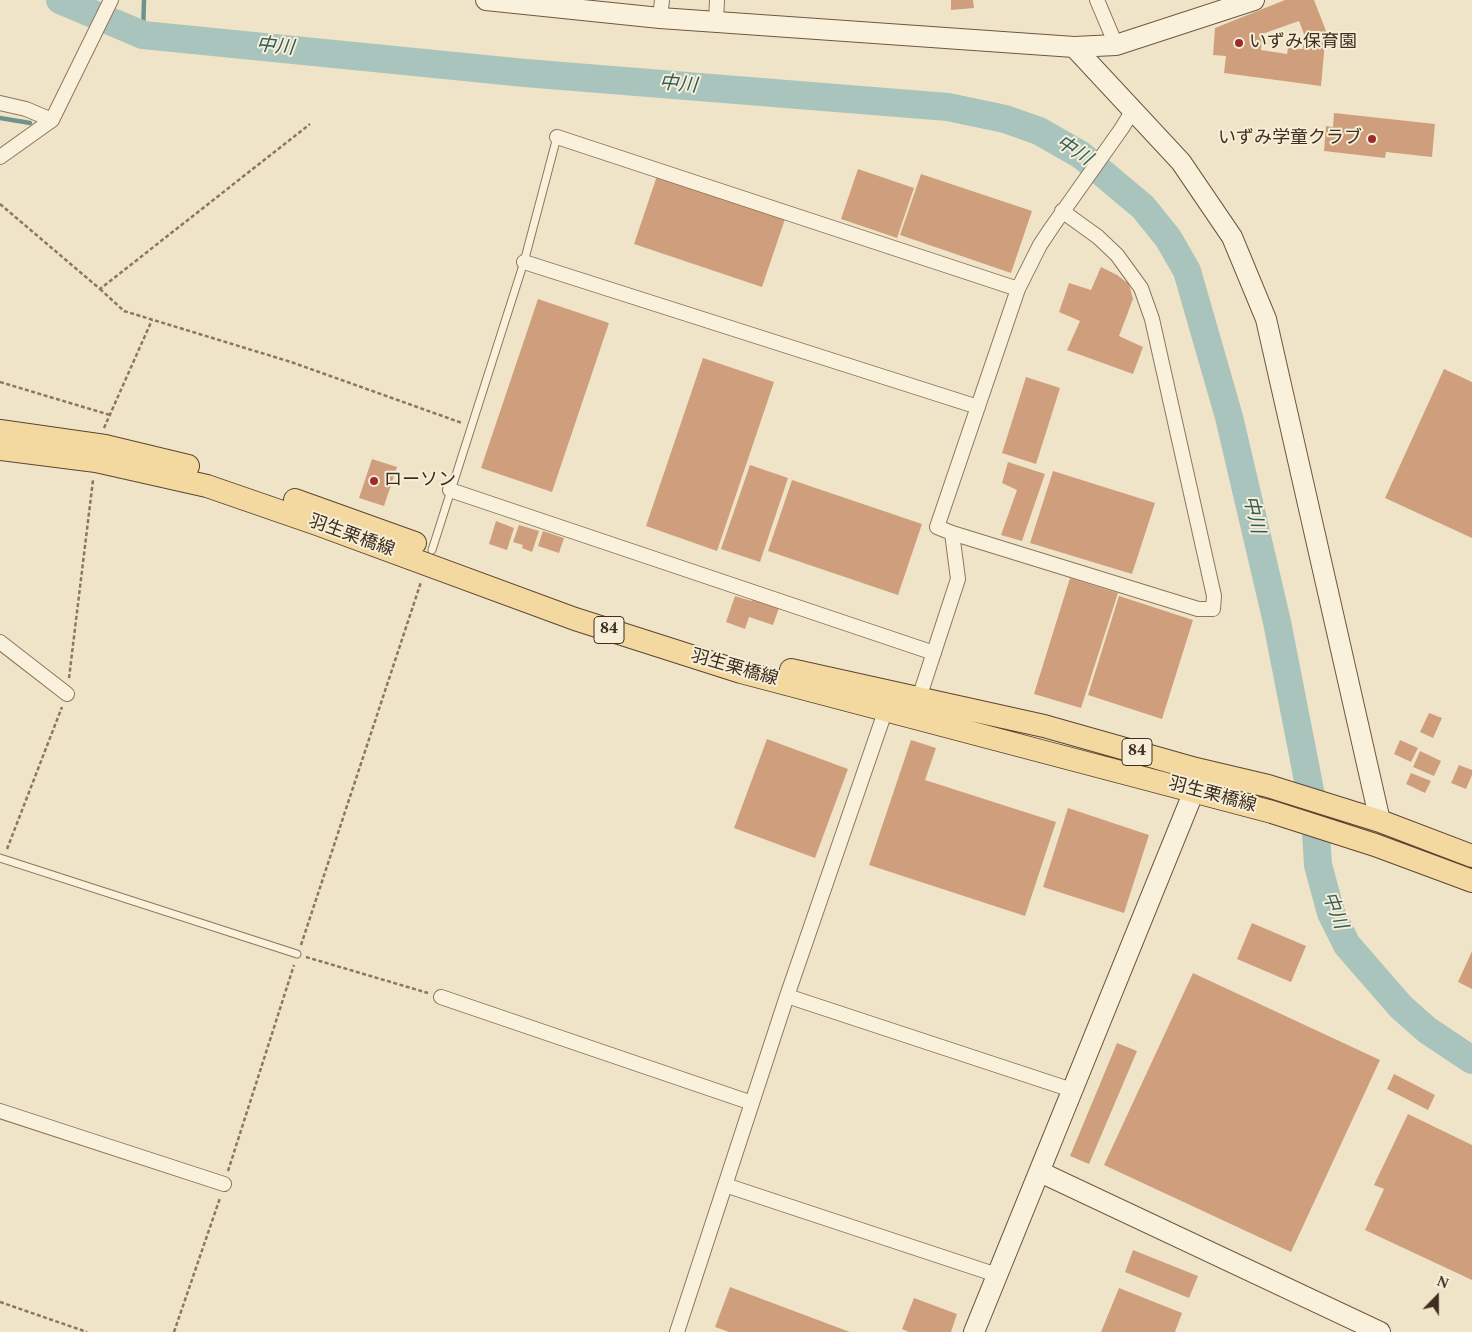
<!DOCTYPE html>
<meta charset="utf-8">
<style>
body{margin:0}
#map{position:relative;width:1472px;height:1332px;overflow:hidden;background:#f0e4c8;font-family:Spectral,serif}
canvas{display:block}
.north{position:absolute;left:1412px;top:1272px;width:50px;height:50px;-webkit-text-stroke:4px #f7eed8;paint-order:stroke;rotate:22deg;font-size:14px;font-weight:700;line-height:20px;text-align:center;color:#3d2e20}
.north::after{content:'';display:block;margin:auto;width:18px;height:22px;background:#3d2e20;clip-path:polygon(50% 0,100% 100%,50% 72%,0 100%)}
</style>
<div id="map">
<canvas width="1472" height="1332"></canvas>
<div class="north">N</div>
</div>
<script>
const g = document.querySelector('canvas').getContext('2d');
g.lineJoin = 'round';
const toPath = rows => new Path2D(rows.map(r => 'M' + r).join(''));
function trace(path, color, width, dash) { g.strokeStyle = color; g.lineWidth = width; g.lineCap = dash ? 'butt' : 'round'; g.setLineDash(dash || []); g.stroke(path); }
function fillPath(path, color) { g.fillStyle = color; g.fill(path, 'evenodd'); }
function write(font, color, halo, rows, align = 'center') {
  g.font = font + ' Spectral,"Noto Sans JP",serif'; g.lineWidth = 4; g.setLineDash([]); g.textBaseline = 'middle'; g.strokeStyle = halo; g.fillStyle = color; for (const [text, x, y, turn = 0] of rows) {
    g.save(); g.translate(x, y); g.rotate((+turn || 0) * Math.PI / 180); g.textAlign = isNaN(turn) ? turn : align; if (halo) g.strokeText(text, 0, 0); g.fillText(text, 0, 0); g.restore();
  }
}
trace(toPath([
 [143,35,144,0],
 [0,118,30,123]
]), '#6f938a', 4.5);
trace(toPath([
 [60,0,143,35,525,73,948,107,1005,119,1039,131,1081,155,1143,207,1168,238,1187,271,1229,417,1277,622,1315,816,1318,865,1331,913,1347,945,1401,1007,1427,1030,1472,1060]
]), '#a9c4bc', 28);
fillPath(toPath([
 [951,0,973,0,974,8,951,10],
 [1285,0,1314,0,1326,31,1321,86,1224,73,1226,56,1213,55,1215,28],
 [1299,21,1304,34,1303,49,1288,48,1287,54,1261,50,1262,34],
 [1334,113,1435,124,1432,157,1386,152,1385,158,1324,151,1326,126,1333,127],
 [858,169,914,188,897,238,841,219],
 [921,174,1032,211,1011,273,900,235],
 [657,176,785,219,762,287,634,244],
 [1101,267,1117,275,1129,284,1133,299,1119,336,1143,347,1133,374,1067,350,1080,321,1059,312,1069,283,1091,290],
 [538,299,609,323,552,492,481,468],
 [703,358,774,382,717,551,646,526],
 [1444,369,1472,382,1472,538,1385,498],
 [1026,377,1060,388,1036,464,1002,453],
 [372,459,397,467,384,506,359,498],
 [1008,462,1045,474,1022,541,1001,535,1017,490,1002,483],
 [750,465,788,478,760,562,721,549],
 [1053,471,1155,503,1132,574,1030,543],
 [792,480,922,524,898,595,768,551],
 [496,521,514,528,507,550,489,544],
 [519,525,539,531,532,552,522,548,523,545,513,542],
 [543,531,564,538,559,553,538,546],
 [1070,578,1118,593,1081,708,1034,694],
 [735,596,752,601,753,599,779,608,773,625,749,617,745,629,726,622],
 [1119,596,1193,620,1162,719,1088,695],
 [1429,713,1442,718,1433,738,1420,732],
 [767,739,848,769,815,858,734,828],
 [911,740,936,748,925,780,1056,822,1025,916,869,865],
 [1400,740,1418,748,1411,762,1394,754],
 [1420,751,1441,761,1434,776,1413,767],
 [1459,765,1472,770,1472,775,1466,789,1451,783],
 [1411,773,1431,781,1425,793,1406,784],
 [1068,808,1149,835,1124,913,1043,887],
 [1252,923,1306,946,1291,982,1237,959],
 [1472,951,1472,989,1458,982],
 [1193,973,1380,1060,1291,1252,1104,1165],
 [1117,1043,1137,1051,1089,1164,1070,1156],
 [1394,1074,1435,1095,1428,1110,1387,1089],
 [1408,1114,1472,1145,1472,1280,1365,1230,1384,1189,1374,1185],
 [1133,1250,1198,1276,1189,1298,1125,1272],
 [730,1287,850,1332,729,1332,715,1327],
 [1119,1288,1182,1313,1175,1332,1101,1332],
 [914,1298,957,1314,951,1332,909,1332,902,1329]
]), '#cf9f7d');
const lane = toPath([
 [432,550,524,262,557,137],
 [0,858,297,954]
]);
const street = toPath([
 [1097,0,1116,45],
 [660,18,662,0],
 [716,22,717,0],
 [0,103,26,109,52,120],
 [557,137,1018,289],
 [0,157,52,120,111,0],
 [524,262,978,407],
 [450,490,934,653],
 [952,533,1198,609,1213,609,1214,596,1152,319,1141,288,1117,255,1098,237,1062,211],
 [0,642,67,694],
 [919,698,958,579,952,533,937,527,1018,289,1040,245,1052,227,1122,128,1133,110],
 [787,996,1072,1090],
 [441,997,752,1103],
 [0,1111,224,1184],
 [725,1185,997,1275],
 [677,1332,787,996,886,709]
]);
const secondary = toPath([
 [486,0,660,18,1074,47,1116,45,1254,0],
 [1074,47,1181,162,1232,237,1266,319,1380,821],
 [1040,1172,1380,1332],
 [974,1332,1194,791,1196,776]
]);
const primary = toPath([
 [0,431,105,446,188,466],
 [0,449,96,461,207,486,317,524,575,619,741,672,1272,812,1375,845,1472,881],
 [295,500,415,543],
 [791,670,1044,726,1196,769,1268,786,1380,821,1472,856]
]);
trace(lane, '#8d765c', 9);
trace(street, '#8d765c', 16);
trace(secondary, '#6f573f', 22);
trace(primary, '#5b4430', 24);
trace(toPath([
 [0,204,100,289,310,124],
 [100,289,124,311,291,362,462,423],
 [0,382,110,415],
 [104,428,152,320],
 [69,678,93,480],
 [7,849,62,707],
 [301,945,421,582],
 [306,957,428,993],
 [228,1171,294,965],
 [0,1302,87,1332],
 [174,1332,220,1198]
]), '#8d765c', 2.5, [4, 2.5]);
trace(lane, '#faf1dc', 7);
trace(street, '#faf1dc', 14);
trace(secondary, '#faf1dc', 20);
trace(primary, '#f3d9a0', 22);
for (const [x, y, r, color] of [
 [1239,43,5,"#9e2a2b"],
 [1372,139,5,"#9e2a2b"],
 [374,481,5,"#9e2a2b"]
]) { const dot = new Path2D(); dot.arc(x, y, r, 0, 2 * Math.PI); g.fillStyle = color; g.fill(dot); trace(dot, '#f7eed8', 2); }
for (const [x, y, w] of [
 [609,630,30],
 [1137,752,30]
]) { const box = new Path2D(); box.roundRect(x - w / 2, y - 13.5, w, 27, 4); g.fillStyle = '#f7eed8'; g.fill(box); trace(box, '#3d2e20', 1); }
write('bold 16px', '#3d2e20', null, [
 ["84",609,630],
 ["84",1137,752]
]);
write('18px', '#3d2e20', '#f7eed8', [
 ["いずみ保育園",1249,43],
 ["いずみ学童クラブ",1362,139,"right"],
 ["ローソン",384,481]
], 'left');
write('18px', '#3d2e20', '#f7eed8', [
 ["羽生栗橋線",351,537,20],
 ["羽生栗橋線",734,669,16],
 ["羽生栗橋線",1212,796,15]
]);
write('italic 19px', '#2f5d5a', '#f7eed8', [
 ["中川",275,48,6],
 ["中川",678,86,5],
 ["中川",1073,152,33],
 ["中川",1252,515,77],
 ["中川",1333,911,69]
]);
</script>
